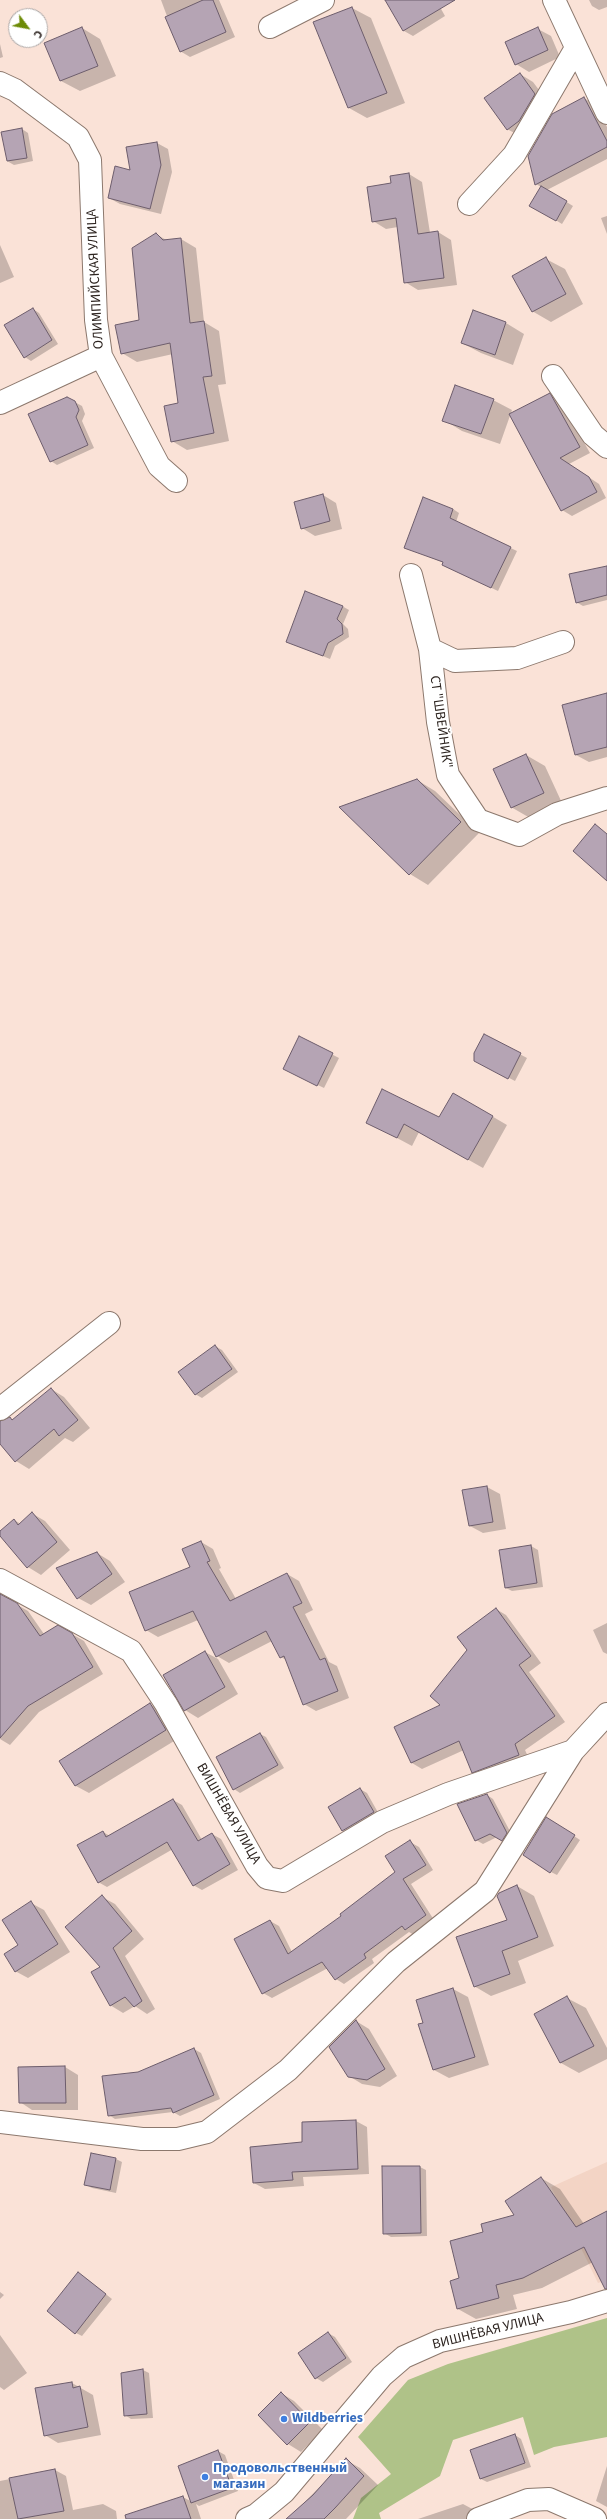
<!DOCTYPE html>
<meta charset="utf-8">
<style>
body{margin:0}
#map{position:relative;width:607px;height:2519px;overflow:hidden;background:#fae2d7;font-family:"Source Sans 3",sans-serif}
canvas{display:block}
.north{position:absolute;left:8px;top:8px;width:40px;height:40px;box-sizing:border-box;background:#fff;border:1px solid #aba7a6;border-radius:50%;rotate:122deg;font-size:11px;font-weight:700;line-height:16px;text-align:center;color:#2d2420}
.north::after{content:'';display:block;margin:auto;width:14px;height:18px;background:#6d8b07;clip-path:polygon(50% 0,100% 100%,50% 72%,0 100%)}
</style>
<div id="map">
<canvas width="607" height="2519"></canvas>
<div class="north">С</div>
</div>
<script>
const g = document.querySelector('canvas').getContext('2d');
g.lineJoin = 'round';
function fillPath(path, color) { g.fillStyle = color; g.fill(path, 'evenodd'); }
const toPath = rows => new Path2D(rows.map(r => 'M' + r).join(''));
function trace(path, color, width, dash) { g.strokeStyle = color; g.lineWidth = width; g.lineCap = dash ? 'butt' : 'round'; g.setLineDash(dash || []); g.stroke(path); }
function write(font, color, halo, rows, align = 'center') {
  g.font = font + ' "Source Sans 3",sans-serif'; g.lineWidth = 4; g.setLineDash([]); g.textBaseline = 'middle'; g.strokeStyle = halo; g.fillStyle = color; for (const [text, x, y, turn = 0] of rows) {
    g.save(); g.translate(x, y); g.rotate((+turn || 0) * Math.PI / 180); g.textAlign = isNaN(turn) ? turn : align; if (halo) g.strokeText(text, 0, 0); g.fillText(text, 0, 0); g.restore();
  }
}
fillPath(toPath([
 [607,2162,607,2280,598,2283,551,2187]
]), '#f3d4c5');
fillPath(toPath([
 [607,2318,607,2437,554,2447,534,2455,523,2417,453,2440,440,2476,379,2513,381,2519,353,2519,361,2498,391,2474,358,2437,408,2380,448,2364]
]), '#afc288');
fillPath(toPath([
 [161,0,219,0,235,37,190,57,180,51],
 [386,0,436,0,445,16,413,36,404,31],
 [589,0,607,0,607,7,599,10,592,6],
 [352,8,371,18,405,103,367,118,349,108,314,23],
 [82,28,100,39,116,76,80,91,61,81,46,43],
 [538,29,551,36,560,57,529,72,516,64],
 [0,44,3,57,0,58],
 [520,74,533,82,548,102,520,136,507,129],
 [584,98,595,105,607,127,607,159,547,190,573,206,562,224,531,205,541,187,536,184],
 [22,129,28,133,33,161,14,165,7,161],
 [157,143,168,149,172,172,161,214,120,204,109,198],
 [409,174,422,182,430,233,438,232,451,240,457,285,418,290,405,282,398,227,386,229,373,221,392,184,391,177],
 [607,216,607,234,601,218],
 [156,234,168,241,181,239,196,248,204,322,219,331,226,384,218,385,229,441,187,450,172,441,179,404,173,354,137,362,122,353,141,320],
 [0,245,14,277,0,283],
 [546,259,565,269,583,304,551,322,532,311],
 [33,309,39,313,58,344,31,361,25,357],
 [473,312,506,323,524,334,513,365,481,353,462,343],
 [549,394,560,400,590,453,569,464,599,484,606,498,572,516,562,510],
 [67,398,82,406,85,414,82,421,94,448,57,465,51,461],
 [493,400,512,410,500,444,462,431,444,420],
 [323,495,336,503,342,529,315,536,302,528],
 [453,509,459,513,456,522,517,551,498,591,449,568,444,563,405,547],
 [607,567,607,600,583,606,576,602],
 [342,606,349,610,343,624,348,629,349,637,335,646,330,659,288,642],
 [607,696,607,757,589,762,576,755],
 [526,755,545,766,562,803,530,818,511,807],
 [417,780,435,791,479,833,428,885,410,874,341,807],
 [484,1035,527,1058,515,1081,482,1064],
 [300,1038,339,1058,324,1088,291,1072],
 [454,1094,507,1125,483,1168,419,1132,412,1146,367,1122,440,1119],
 [215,1346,222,1350,238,1372,202,1398,195,1394],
 [51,1389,64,1397,90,1428,73,1442,65,1438,29,1469,16,1461,0,1442,0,1422,10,1418,14,1421],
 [487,1487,500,1494,506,1529,483,1533,470,1526],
 [33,1514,45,1521,70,1550,41,1575,28,1567,0,1534,14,1520,21,1524],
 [201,1542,213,1549,221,1568,219,1569,236,1599,287,1574,299,1581,313,1610,305,1614,329,1662,337,1666,349,1698,316,1711,304,1704,286,1660,281,1657,272,1641,229,1663,217,1656,198,1620,158,1637,146,1630,192,1568],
 [531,1546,538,1550,543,1587,512,1591,506,1588],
 [97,1553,110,1561,125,1582,91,1605,78,1598],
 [7,1599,28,1611,44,1634,72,1634,84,1641,103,1674,39,1712,10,1745,0,1739,0,1604],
 [496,1609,506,1615,541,1663,529,1672,565,1722,525,1750,530,1761,483,1778,472,1772,464,1750,422,1769,412,1763,395,1728,442,1705,469,1650],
 [607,1623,607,1654,603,1652,593,1630],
 [205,1652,218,1659,238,1694,198,1718,185,1710],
 [150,1704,163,1712,179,1738,89,1793,76,1786,60,1762],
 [260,1734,266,1737,284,1768,240,1793,234,1789],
 [360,1789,367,1793,380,1816,350,1834,343,1830],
 [487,1795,493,1799,513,1837,508,1844,497,1837,483,1844,476,1840],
 [173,1800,182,1805,202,1840,212,1834,221,1839,238,1870,202,1890,193,1885,173,1849,107,1887,98,1882,103,1832,110,1836],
 [553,1822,580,1840,557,1875,551,1872],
 [410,1842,419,1847,433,1870,411,1884,434,1920,414,1935,409,1932,372,1959,374,1963,344,1984,336,1979,328,1968,272,1998,263,1993,270,1921,279,1926,292,1952,343,1916,396,1872],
 [517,1886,534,1896,554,1946,518,1961,526,1983,491,1996,474,1986,508,1920],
 [102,1897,115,1904,144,1939,125,1956,155,2009,147,2014,135,2006,123,2013,110,2005,102,1968],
 [31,1903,44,1910,70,1952,28,1978,15,1971,19,1946],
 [453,1989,468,1997,489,2065,449,2078,434,2070,424,2023],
 [567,1998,586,2008,607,2048,607,2059,579,2073,561,2063],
 [356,2021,369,2029,397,2076,380,2087,362,2084,349,2076],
 [194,2049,201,2053,220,2099,180,2116,173,2112,115,2119,109,2115,138,2073],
 [65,2067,78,2075,78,2110,32,2110,20,2102],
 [356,2121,367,2127,369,2174,303,2177,304,2186,265,2189,254,2183,304,2143,303,2123],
 [91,2154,116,2159,122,2162,116,2193,92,2188,86,2185],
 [383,2167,420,2167,426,2170,427,2236,391,2237,384,2233],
 [541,2178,560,2189,584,2224,607,2212,607,2277,593,2262,542,2288,513,2295,517,2309,476,2319,458,2309,460,2279,485,2233,516,2216],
 [84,2277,112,2299,82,2336,76,2333],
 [0,2292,4,2295,0,2299],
 [328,2333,335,2337,352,2362,323,2382,316,2378],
 [0,2335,27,2373,4,2390,0,2387],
 [143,2370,149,2373,153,2418,131,2419,125,2415],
 [72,2383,93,2395,101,2435,58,2443,45,2435],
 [281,2393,294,2401,323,2430,301,2452,288,2444],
 [515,2435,521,2439,531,2467,487,2482,481,2479],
 [218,2451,225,2455,238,2491,199,2506,196,2504,201,2519,141,2519,183,2497,192,2502],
 [346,2460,360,2468,378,2485,346,2519,288,2519],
 [607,2466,607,2507,596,2501],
 [55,2470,66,2476,73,2510,103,2504,116,2511,117,2519,0,2519,0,2481],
 [463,2504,476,2511,478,2519,418,2519]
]), '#0003');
const building = toPath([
 [203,0,213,0,226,32,180,52,165,17,203,0],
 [385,0,455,0,403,31,385,0],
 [352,7,387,93,348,108,313,22,352,7],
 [82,27,98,66,60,81,44,43,82,27],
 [538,27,548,50,515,65,505,42,538,27],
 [520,73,535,94,519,121,507,130,484,98,520,73],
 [584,97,607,141,607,147,535,185,528,156,552,114,584,97],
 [22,128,27,158,7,161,1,132,22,128],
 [157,142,161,165,150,209,108,198,115,166,130,170,126,147,157,142],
 [409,173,418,234,438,231,444,278,404,283,396,218,372,222,367,187,391,183,390,176,409,173],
 [541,186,567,201,556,221,529,206,541,186],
 [156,233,163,240,181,238,190,323,204,321,212,376,203,377,214,433,171,442,164,406,178,403,170,343,121,354,115,325,139,320,132,248,156,233],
 [546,257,566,294,532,312,512,276,546,257],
 [33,308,52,340,24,358,4,325,33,308],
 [473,310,506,322,495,355,461,343,473,310],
 [455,385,494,399,481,434,442,421,455,385],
 [550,393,580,447,560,458,589,477,597,492,561,511,509,414,550,393],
 [67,397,75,401,79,410,76,417,88,445,50,462,28,414,67,397],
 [323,494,330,521,301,529,294,502,323,494],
 [423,497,453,509,450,518,511,547,491,588,442,565,443,562,404,548,423,497],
 [607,566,607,595,576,603,569,574,607,566],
 [305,591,343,606,337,619,342,624,343,634,328,643,323,656,286,642,305,591],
 [607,693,607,747,575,755,562,705,607,693],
 [526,754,544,793,511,808,493,769,526,754],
 [417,779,461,822,409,875,339,807,417,779],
 [595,824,607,834,607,881,573,851,595,824],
 [484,1034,521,1053,508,1079,474,1061,474,1053,484,1034],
 [299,1036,333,1053,317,1086,283,1069,299,1036],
 [382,1089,439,1117,453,1093,493,1116,468,1160,404,1124,397,1138,366,1123,382,1089],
 [215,1345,232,1369,195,1395,178,1372,215,1345],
 [51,1388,78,1420,59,1436,54,1429,15,1462,0,1444,0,1421,10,1417,12,1420,51,1388],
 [487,1486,493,1522,469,1526,462,1490,487,1486],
 [32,1512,57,1542,27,1568,0,1536,0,1531,14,1519,18,1525,32,1512],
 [201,1541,210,1561,207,1562,230,1601,287,1573,302,1603,293,1607,320,1660,325,1658,338,1691,303,1705,284,1656,280,1658,266,1631,216,1657,193,1611,145,1631,129,1592,190,1567,182,1549,201,1541],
 [531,1545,537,1583,505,1588,499,1550,531,1545],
 [97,1552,112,1574,77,1599,56,1568,97,1552],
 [0,1594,17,1603,40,1636,58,1625,72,1633,93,1667,28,1706,0,1738,0,1594],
 [496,1608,531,1656,519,1665,555,1716,515,1744,519,1755,472,1773,459,1741,411,1763,394,1727,440,1705,430,1696,467,1650,457,1637,496,1608],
 [205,1651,225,1687,184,1711,163,1675,205,1651],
 [150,1703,166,1730,75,1786,59,1761,150,1703],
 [260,1733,278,1765,233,1790,216,1757,260,1733],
 [360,1788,374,1812,342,1831,328,1807,360,1788],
 [487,1794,507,1833,502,1841,490,1834,475,1841,457,1804,487,1794],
 [173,1799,198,1841,212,1833,230,1864,193,1886,167,1842,98,1883,77,1845,103,1831,106,1837,173,1799],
 [546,1817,575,1835,550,1873,523,1855,546,1817],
 [410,1840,426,1865,403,1879,426,1915,405,1930,402,1926,364,1954,366,1958,335,1980,322,1962,262,1994,234,1939,270,1920,288,1954,341,1916,340,1914,395,1872,385,1856,410,1840],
 [517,1885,538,1937,502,1951,510,1974,474,1987,456,1937,507,1920,497,1896,499,1893,517,1885],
 [102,1895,132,1931,113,1948,142,2001,134,2007,125,1997,110,2006,91,1972,100,1967,65,1927,102,1895],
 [31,1901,58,1944,15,1972,4,1954,18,1945,2,1920,31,1901],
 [453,1988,475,2057,433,2070,418,2024,423,2023,416,2000,453,1988],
 [567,1996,594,2046,560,2063,534,2014,567,1996],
 [356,2020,385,2069,367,2080,348,2077,329,2047,356,2020],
 [194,2048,214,2095,173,2113,171,2108,108,2116,102,2076,138,2072,194,2048],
 [65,2066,66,2103,19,2103,18,2067,65,2066],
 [356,2120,358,2169,292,2172,293,2180,253,2183,250,2147,302,2142,302,2122,356,2120],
 [91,2153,116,2158,110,2190,84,2185,91,2153],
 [382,2166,420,2166,421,2233,383,2234,382,2166],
 [541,2177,576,2227,607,2211,607,2289,605,2289,584,2247,523,2278,496,2285,499,2298,457,2309,450,2281,459,2278,450,2241,483,2232,481,2224,514,2215,505,2201,541,2177],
 [78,2272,106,2294,75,2334,47,2311,78,2272],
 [328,2332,346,2358,315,2379,298,2353,328,2332],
 [143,2369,147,2414,124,2416,121,2373,143,2369],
 [72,2382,73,2388,80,2386,88,2427,44,2436,35,2388,72,2382],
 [281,2392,310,2422,287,2445,258,2415,281,2392],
 [515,2434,525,2463,480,2479,470,2450,515,2434],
 [218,2450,232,2488,191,2503,178,2466,218,2450],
 [346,2458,364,2476,335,2508,324,2519,286,2519,313,2495,346,2458],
 [55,2469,64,2511,18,2519,9,2478,55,2469],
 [183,2496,191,2519,126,2519,125,2515,183,2496]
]);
fillPath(building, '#b5a4b4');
trace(building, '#6d5d6c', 1);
const minor = toPath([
 [554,0,607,113],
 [270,27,323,0],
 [0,83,15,90,78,137,90,160,96,320,101,356,159,466,176,481],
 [469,204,514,155,576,48],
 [553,376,593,435,607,447],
 [0,403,101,356],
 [411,575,430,649,438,722,448,775,478,820,519,835,557,814,607,798],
 [430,649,455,661,517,658,563,642],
 [0,1409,109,1323],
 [0,1580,131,1651,166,1704,257,1866,267,1878,283,1881,382,1822,448,1794,573,1751],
 [0,2122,142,2139,178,2139,207,2132,288,2070,396,1962,485,1891,573,1751,607,1714],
 [247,2519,256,2515,284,2492,382,2376,404,2357,440,2341,571,2312,607,2301],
 [478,2519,528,2500,549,2499,595,2519]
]);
trace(minor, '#8c786d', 24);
trace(minor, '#fff', 22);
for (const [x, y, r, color] of [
 [284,2419,4,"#3f7fe0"],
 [205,2477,4,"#3f7fe0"]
]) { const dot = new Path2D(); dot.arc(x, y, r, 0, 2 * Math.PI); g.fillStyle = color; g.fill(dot); trace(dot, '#fff', 1.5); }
write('14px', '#2d2420', '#fff', [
 ["ОЛИМПИЙСКАЯ УЛИЦА",96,279,-93],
 ["СТ \"ШВЕЙНИК\"",440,722,82],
 ["ВИШНЁВАЯ УЛИЦА",228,1814,60],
 ["ВИШНЁВАЯ УЛИЦА",488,2332,-14]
]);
write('bold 14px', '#366cbe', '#fff', [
 ["Wildberries",292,2419],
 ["Продовольственный",213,2469],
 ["магазин",213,2485]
], 'left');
</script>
